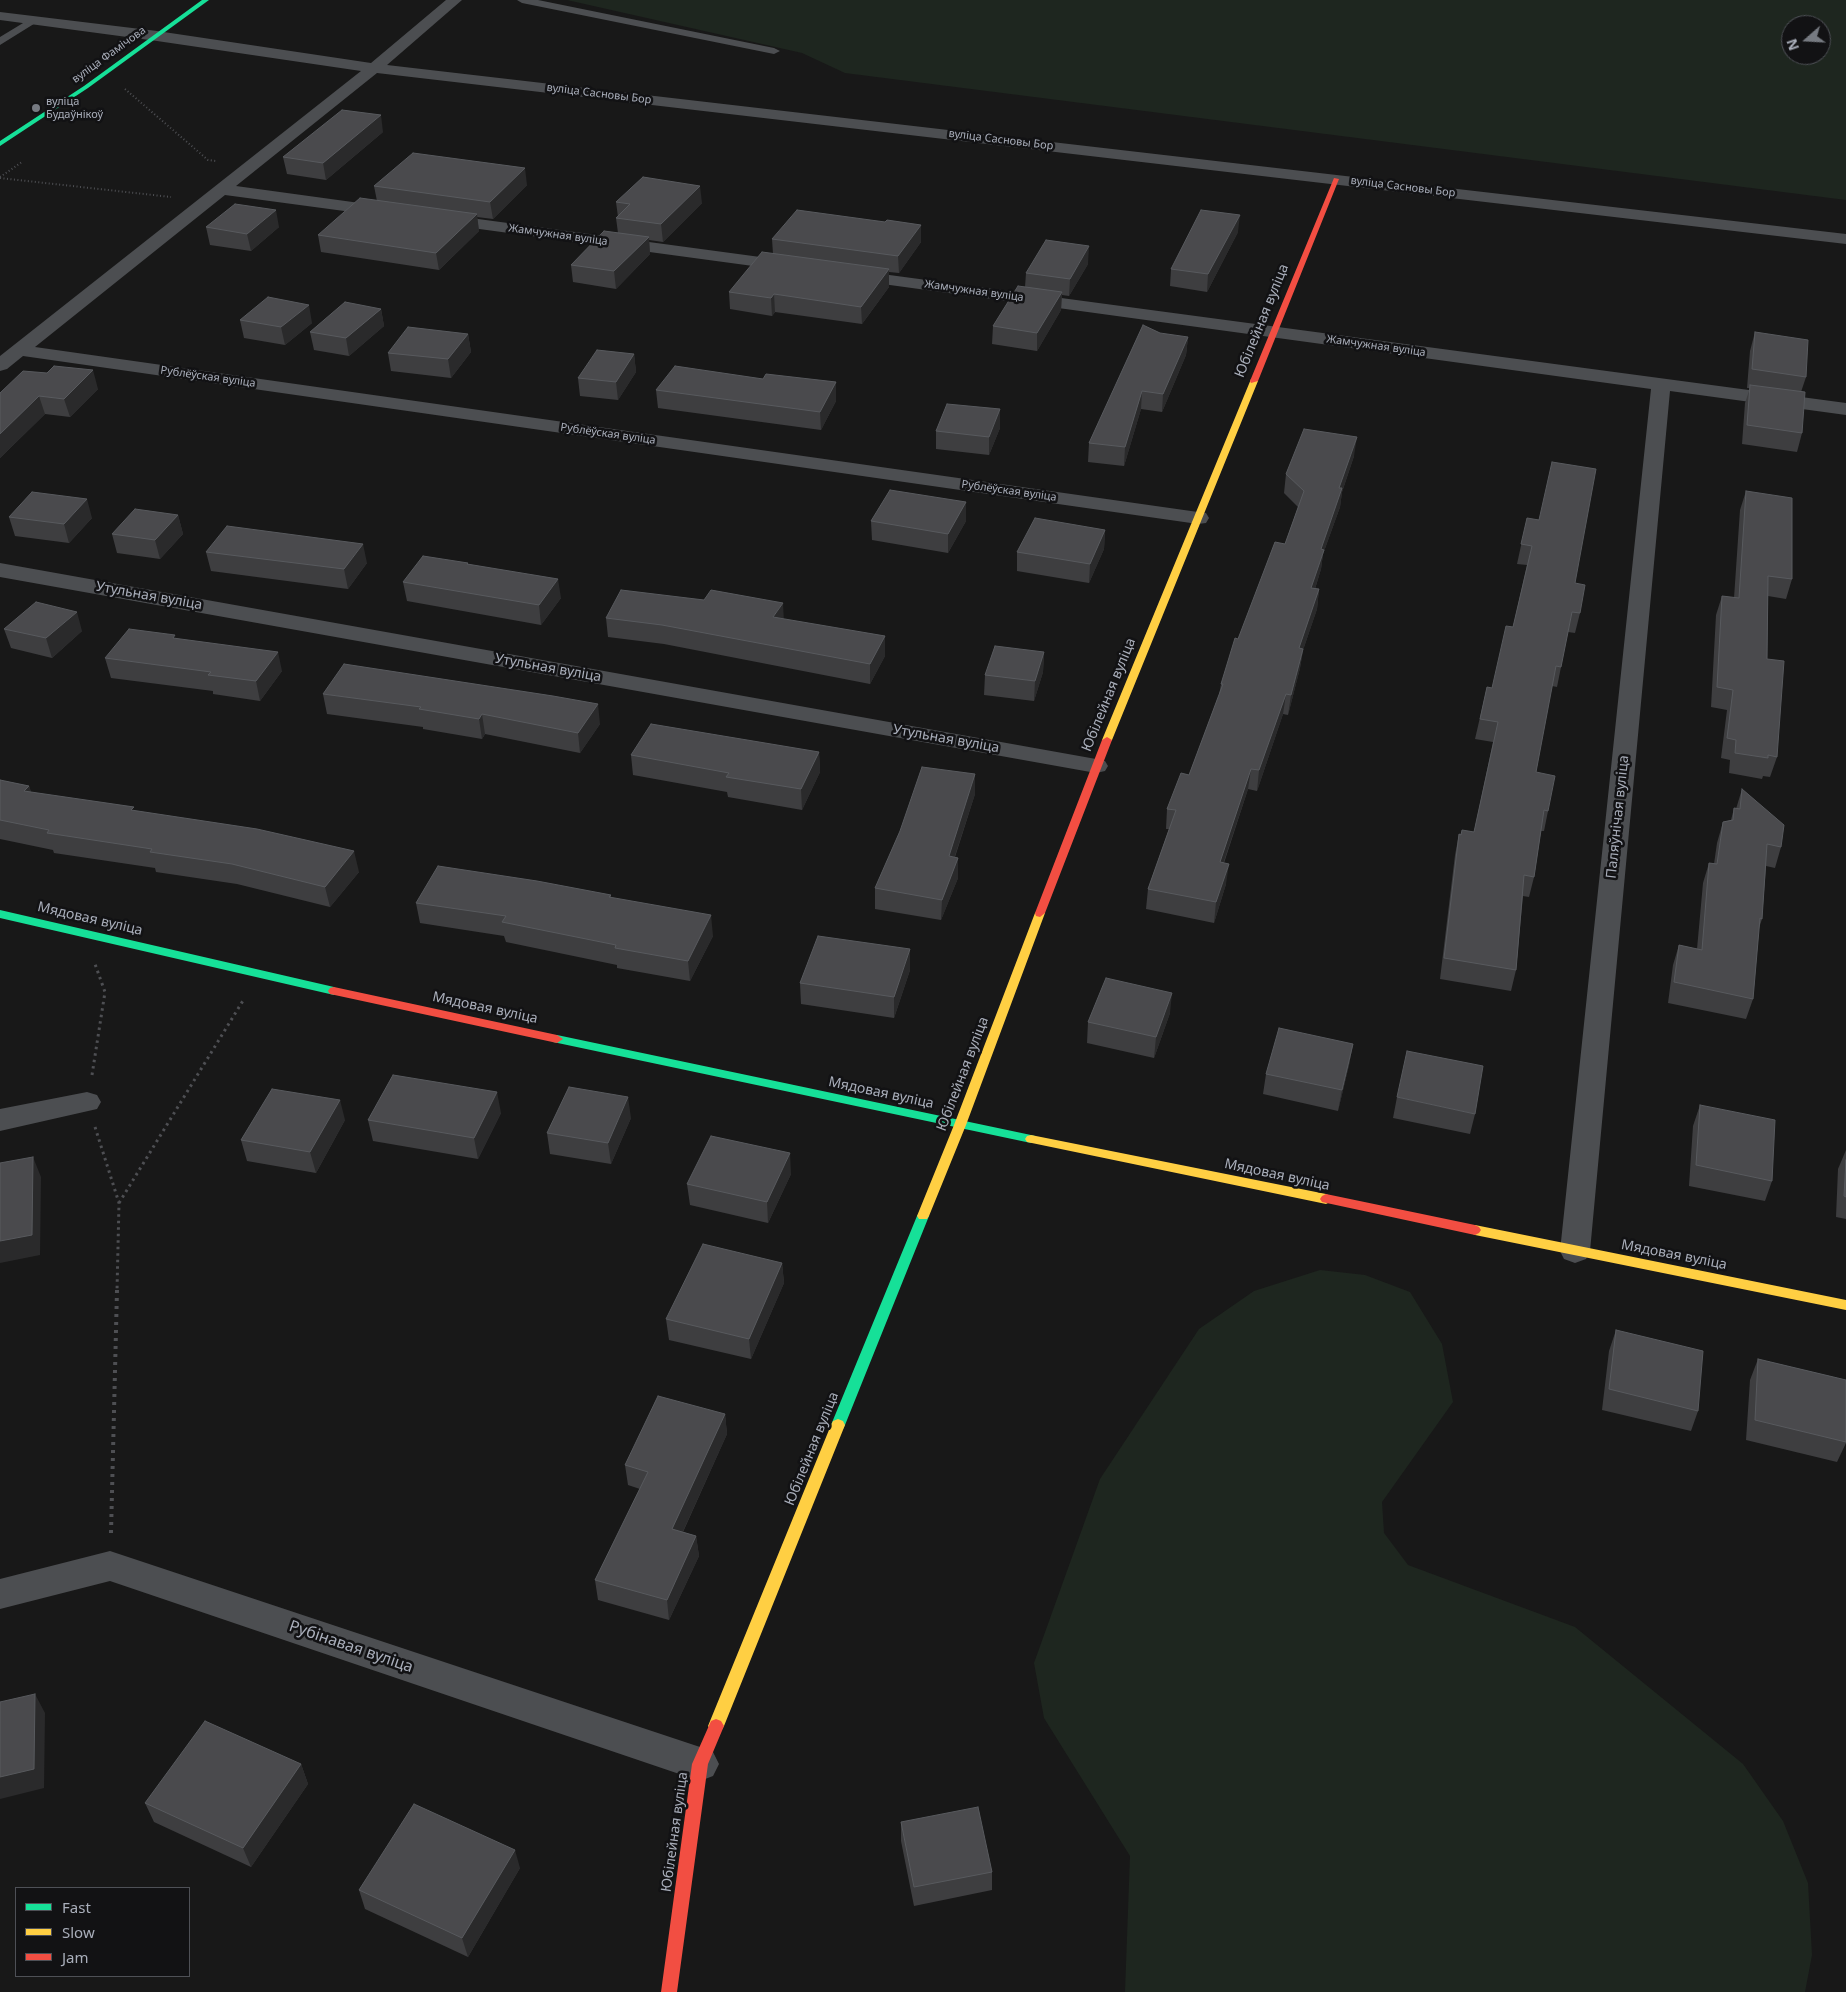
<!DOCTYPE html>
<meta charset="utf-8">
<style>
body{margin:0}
#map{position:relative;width:1846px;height:1992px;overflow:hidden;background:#181818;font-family:"Noto Sans",sans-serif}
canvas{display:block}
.legend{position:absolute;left:15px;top:1887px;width:175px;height:90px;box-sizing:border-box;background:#121214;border:1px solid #4e5056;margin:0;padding:6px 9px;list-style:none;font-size:15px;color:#a9aeba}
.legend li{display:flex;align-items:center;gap:10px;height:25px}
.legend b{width:25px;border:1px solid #4e5056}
.north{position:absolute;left:1781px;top:15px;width:50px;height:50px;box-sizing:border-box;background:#121214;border:1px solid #4e5056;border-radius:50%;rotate:251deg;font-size:14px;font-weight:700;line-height:20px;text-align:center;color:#a9aeba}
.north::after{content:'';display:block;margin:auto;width:18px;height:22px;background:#767a81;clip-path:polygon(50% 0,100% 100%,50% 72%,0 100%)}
</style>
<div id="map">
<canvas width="1846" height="1992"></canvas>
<ul class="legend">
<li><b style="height:6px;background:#16e098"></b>Fast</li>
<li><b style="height:6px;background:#ffcf43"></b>Slow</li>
<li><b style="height:6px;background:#f24e42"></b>Jam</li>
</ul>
<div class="north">N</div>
</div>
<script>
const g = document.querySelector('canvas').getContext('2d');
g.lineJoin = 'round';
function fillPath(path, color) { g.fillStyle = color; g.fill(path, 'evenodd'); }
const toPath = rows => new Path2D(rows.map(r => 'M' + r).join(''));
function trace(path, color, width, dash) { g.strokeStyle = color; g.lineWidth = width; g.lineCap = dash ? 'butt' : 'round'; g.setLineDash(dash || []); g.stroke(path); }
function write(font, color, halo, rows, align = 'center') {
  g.font = font + ' "Noto Sans",sans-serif'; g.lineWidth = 5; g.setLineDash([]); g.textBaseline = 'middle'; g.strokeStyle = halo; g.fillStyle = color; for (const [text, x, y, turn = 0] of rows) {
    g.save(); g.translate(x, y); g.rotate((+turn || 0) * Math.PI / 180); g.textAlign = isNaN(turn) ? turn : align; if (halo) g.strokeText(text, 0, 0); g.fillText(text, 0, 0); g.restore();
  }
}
fillPath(toPath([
 [567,0,1846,0,1846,200,845,73,802,53],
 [1791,25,1821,25,1821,55,1791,55],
 [1320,1270,1365,1275,1410,1292,1442,1344,1453,1402,1382,1502,1384,1533,1408,1565,1575,1627,1743,1764,1783,1821,1808,1883,1812,1955,1805,1992,1125,1992,1130,1856,1044,1718,1034,1663,1100,1479,1199,1329,1254,1291]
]), '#1e261f');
trace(toPath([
 [125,89,208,160,216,161],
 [0,177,22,162],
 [0,178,171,197]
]), '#4e4f53', 2, [1, 2.5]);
trace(toPath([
 [92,1075,105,992,95,964],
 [95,1127,119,1203,117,1291],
 [119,1203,244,999]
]), '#4e4f53', 3, [2.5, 4]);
trace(toPath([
 [111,1533,117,1290]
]), '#4e4f53', 4, [3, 5]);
fillPath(toPath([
 [517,0,538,0,774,48,780,51,774,54,522,3,517,0],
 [33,17,38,20,37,22,0,45,0,37,33,17]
]), '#4c4e51');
fillPath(toPath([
 [446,0,462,0,387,65,1846,234,1846,244,377,73,236,186,389,207,395,208,398,212,395,216,389,217,225,195,35,347,1198,512,1206,513,1209,518,1206,523,1198,524,23,356,7,369,0,371,0,356,361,71,157,41,0,20,0,12,157,31,371,63,446,0],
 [441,214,790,261,796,262,799,266,796,270,790,271,435,223,432,219,435,215,441,214],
 [852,270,1846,403,1846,415,1670,391,1590,1251,1586,1259,1575,1263,1564,1259,1560,1251,1651,389,846,279,843,275,846,271,852,270],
 [0,563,1096,759,1105,761,1108,766,1105,771,1096,773,0,577,0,563],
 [87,1092,97,1095,101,1102,97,1109,0,1131,0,1109,87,1092],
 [110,1551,700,1747,713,1752,719,1764,713,1776,700,1781,110,1581,0,1609,0,1579,110,1551]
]), '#4c4e51');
fillPath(toPath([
 [202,0,209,0,88,88,0,146,0,141,84,86,202,0],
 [0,910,334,987,340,991,334,995,0,918,0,910],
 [557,1035,1031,1135,1035,1136,1037,1139,1035,1142,1031,1143,553,1042,551,1039,553,1036,557,1035],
 [923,1211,927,1213,929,1216,845,1425,843,1429,838,1431,833,1429,831,1425,917,1216,919,1213,923,1211]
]), '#16e098');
fillPath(toPath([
 [1251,379,1258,381,1112,740,1110,742,1104,742,1102,740,1251,379],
 [1040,909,1045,913,966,1125,929,1216,927,1219,919,1219,917,1216,954,1125,1035,913,1040,909],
 [1031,1135,1326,1194,1330,1196,1332,1199,1330,1202,1326,1204,1027,1142,1025,1139,1027,1136,1031,1135],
 [1475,1225,1846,1300,1846,1310,1475,1235,1471,1233,1469,1230,1471,1227,1475,1225],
 [838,1419,843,1421,845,1425,724,1726,721,1731,716,1733,711,1731,708,1726,831,1425,833,1421,838,1419]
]), '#ffcf43');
fillPath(toPath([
 [1334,178,1339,179,1258,381,1251,383,1250,381,1334,178],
 [1107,737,1112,740,1045,913,1040,917,1036,916,1035,913,1102,740,1107,737],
 [334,987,557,1035,563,1039,557,1043,330,994,328,991,330,988,334,987],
 [1326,1194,1475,1225,1479,1227,1481,1230,1479,1233,1475,1235,1322,1202,1320,1199,1322,1196,1326,1194],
 [716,1719,721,1721,724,1726,708,1764,677,1992,661,1992,692,1764,711,1721,716,1719]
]), '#f24e42');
fillPath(toPath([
 [383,132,326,180,287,174,283,157],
 [527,185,493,219,477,217,479,231,439,270,321,252,318,235,377,201,374,186],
 [616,202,702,203,663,242,649,240,650,254,616,289,573,282,571,265,618,233,616,218,618,217],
 [206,227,279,227,251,251,210,245],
 [1238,232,1207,292,1170,286,1171,269],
 [772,239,921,242,899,273,889,272,889,287,862,324,775,312,772,316,730,309,729,292,773,254],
 [1088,264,1069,296,1062,295,1061,310,1037,351,992,344,993,326,1025,287,1026,273],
 [381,309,384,326,349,356,314,350,310,332],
 [240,320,312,323,285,345,244,338],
 [1755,332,1806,377,1801,392,1802,433,1797,452,1742,444,1745,403,1750,388,1747,388,1750,351],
 [468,334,471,352,451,378,391,371,388,353],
 [1188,337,1186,355,1162,412,1141,409,1124,466,1088,462,1089,443],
 [634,354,636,372,618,400,580,396,578,378],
 [763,379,836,382,836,401,821,430,658,408,656,390],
 [98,389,70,417,45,414,0,458,0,393],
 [1000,428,989,455,936,449,936,431],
 [1354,456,1342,492,1340,507,1323,554,1321,569,1315,589,1319,589,1317,609,1303,650,1300,668,1288,715,1283,714,1257,791,1248,789,1224,863,1226,884,1214,923,1146,909,1148,889,1169,829,1166,829,1167,809,1189,775,1219,695,1221,684,1238,639,1285,544,1298,507,1284,493,1286,474],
 [1746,491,1792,579,1786,599,1768,596,1767,659,1777,757,1770,777,1763,776,1762,779,1729,773,1730,760,1721,758,1727,710,1711,707,1716,615,1722,596,1734,598,1740,510],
 [966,502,966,521,948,553,872,540,871,521],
 [178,515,183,534,160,559,117,553,112,534],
 [9,517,92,518,69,543,15,536],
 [1527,518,1575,583,1580,613,1575,633,1568,632,1557,687,1552,686,1536,772,1548,811,1544,831,1541,831,1534,877,1529,897,1523,896,1516,970,1511,991,1440,979,1455,855,1459,834,1474,832,1493,742,1475,739,1487,687,1492,688,1513,627,1527,565,1517,564],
 [1105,530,1104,549,1089,583,1017,571,1017,552],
 [206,552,367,563,348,589,211,571],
 [468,563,468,564,561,598,541,625,407,601,403,582],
 [606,618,885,636,885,656,870,684,664,644,608,637],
 [4,629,82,631,52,658,11,648],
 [176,639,282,671,260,701,213,694,213,691,111,678,105,658],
 [1044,652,1043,672,1034,701,984,695,985,675],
 [323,694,600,724,580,753,485,734,482,739,423,729,423,727,327,714],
 [819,752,820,772,802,810,728,797,727,792,633,775,631,755],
 [975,774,975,794,955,857,958,858,958,878,941,920,875,909,875,888],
 [0,780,29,786,31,792,135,811,359,872,330,907,237,884,156,872,155,868,54,853,53,850,0,839],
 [1742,789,1781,847,1775,868,1766,866,1762,919,1759,928,1753,999,1746,1019,1668,1003,1673,965,1679,945,1697,949,1703,883,1709,863,1714,864,1717,843,1723,822,1731,820,1734,808,1736,809],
 [611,895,611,898,713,936,690,981,617,968,617,965,506,942,504,936,420,923,416,903],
 [910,970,894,1018,801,1004,800,983],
 [1170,1013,1154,1058,1087,1043,1088,1022],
 [1353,1044,1349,1065,1338,1111,1263,1094,1266,1074],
 [1397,1097,1475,1114,1470,1134,1393,1118],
 [1700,1105,1772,1181,1765,1201,1689,1186,1693,1126],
 [501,1113,478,1159,373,1141,368,1120],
 [631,1118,611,1164,550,1154,547,1133],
 [345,1120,316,1173,247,1161,241,1140],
 [1846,1150,1846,1219,1836,1217,1838,1169],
 [791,1174,768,1223,690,1205,687,1184],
 [782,1263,784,1283,751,1359,669,1340,666,1319],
 [1616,1330,1698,1411,1691,1431,1602,1410,1609,1351],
 [1758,1359,1846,1380,1846,1443,1837,1462,1746,1440,1750,1380],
 [725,1414,727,1434,683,1532,696,1536,699,1556,669,1620,598,1600,595,1580,640,1489,628,1485,625,1465],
 [301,1764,308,1784,251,1867,154,1822,145,1803],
 [901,1822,992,1872,992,1890,914,1906,901,1841],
 [520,1868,468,1957,365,1909,359,1890]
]), '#3e3e40');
fillPath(toPath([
 [381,115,383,132,326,180,323,163],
 [525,168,527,185,493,219,490,202],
 [700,186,702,203,663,242,661,224],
 [276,210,279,227,251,251,247,234],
 [477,214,479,231,439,270,436,253],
 [1240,215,1238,232,1207,292,1208,274],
 [921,225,921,242,899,273,898,256],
 [649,237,650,254,616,289,614,271],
 [1089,246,1088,264,1069,296,1070,279],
 [889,269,889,287,862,324,861,307],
 [1062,292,1061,310,1037,351,1037,333],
 [774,294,775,312,772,316,771,298],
 [309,305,312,323,285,345,281,327],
 [381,309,384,326,349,356,346,338],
 [468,334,471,352,451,378,448,359],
 [1188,337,1186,355,1162,412,1163,394],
 [634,354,636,372,618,400,616,382],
 [93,370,98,389,70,417,64,399],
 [836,382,836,401,821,430,820,412],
 [1142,391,1141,409,1124,466,1125,447],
 [39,396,45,414,0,458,0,434],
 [1000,409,1000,428,989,455,989,437],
 [1357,437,1354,456,1342,492,1340,507,1323,554,1321,569,1309,608,1311,588,1321,549,1339,488],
 [87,499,92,518,69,543,64,524],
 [966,502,966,521,948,553,948,534],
 [178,515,183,534,160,559,155,540],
 [1105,530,1104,549,1089,583,1090,564],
 [363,544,367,563,348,589,344,569],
 [558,579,561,598,541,625,539,605],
 [1319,589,1317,609,1303,650,1300,668,1288,715,1291,695,1299,648],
 [783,603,784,623,773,617],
 [77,612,82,631,52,658,46,638],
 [885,636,885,656,870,684,870,664],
 [278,652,282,671,260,701,256,681],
 [1044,652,1043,672,1034,701,1035,681],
 [1286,694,1283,714,1257,791,1259,770],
 [598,704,600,724,580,753,578,733],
 [482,714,485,734,482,739,479,719],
 [819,752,820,772,802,810,801,789],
 [1251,769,1248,789,1217,882,1220,862],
 [975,774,975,794,948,877,949,856],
 [29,786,36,806,24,791],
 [354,851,359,872,330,907,325,887],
 [958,858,958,878,941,920,942,900],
 [1229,864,1226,884,1214,923,1216,902],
 [711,915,713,936,690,981,688,961],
 [910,949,910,970,894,1018,894,997],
 [1172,993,1170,1013,1154,1058,1156,1037],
 [1353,1044,1349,1065,1338,1111,1342,1090],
 [497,1092,501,1113,478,1159,474,1138],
 [628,1097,631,1118,611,1164,608,1143],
 [340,1100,345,1120,316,1173,310,1152],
 [790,1153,791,1174,768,1223,767,1202],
 [33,1157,41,1177,40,1255,0,1263,0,1241],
 [782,1263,784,1283,751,1359,749,1339],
 [725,1414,727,1434,675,1549,672,1529],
 [696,1536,699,1556,669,1620,667,1600],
 [35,1694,45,1713,44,1788,0,1799,0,1777],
 [301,1764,308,1784,251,1867,243,1848],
 [515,1850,520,1868,468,1957,462,1938]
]), '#2a2a2b');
const building = toPath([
 [342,110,381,115,323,163,283,157,342,110],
 [413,153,525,168,490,202,374,186,413,153],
 [643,177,700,186,661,224,616,218,630,204,616,202,643,177],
 [360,198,477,214,436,253,318,235,360,198],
 [235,204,276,210,247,234,206,227,235,204],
 [797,210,885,222,887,220,921,225,898,256,772,239,797,210],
 [1201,210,1240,215,1208,274,1171,269,1201,210],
 [604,231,649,237,614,271,571,265,604,231],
 [1046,240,1089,246,1070,279,1026,273,1046,240],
 [762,252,889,269,861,307,774,294,771,298,729,292,762,252],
 [1018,286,1062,292,1037,333,993,326,1018,286],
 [268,297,309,305,281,327,240,320,268,297],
 [345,302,381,309,346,338,310,332,345,302],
 [1143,325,1160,333,1188,337,1163,394,1142,391,1125,447,1089,443,1143,325],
 [408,327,468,334,448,359,388,353,408,327],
 [1755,332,1808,340,1806,377,1752,369,1755,332],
 [597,350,634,354,616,382,578,378,597,350],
 [54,366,93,370,64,399,39,396,0,434,0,393,23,371,47,373,54,366],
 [675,366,763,379,766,374,836,382,820,412,656,390,675,366],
 [1750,385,1805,392,1802,433,1747,425,1750,385],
 [947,404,1000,409,989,437,936,431,947,404],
 [1304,429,1357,437,1339,488,1342,488,1321,549,1324,550,1311,588,1319,589,1299,648,1303,649,1291,695,1286,694,1259,770,1251,769,1220,862,1229,864,1216,902,1148,889,1176,810,1167,809,1181,773,1189,775,1223,684,1221,684,1235,638,1238,639,1275,542,1285,544,1304,491,1286,474,1304,429],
 [1552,462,1596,469,1575,583,1585,585,1580,613,1572,612,1561,667,1556,666,1536,772,1555,776,1548,811,1544,810,1534,877,1524,875,1516,970,1444,958,1459,834,1461,835,1462,830,1474,832,1498,722,1480,719,1487,687,1492,688,1506,626,1513,627,1532,546,1521,544,1527,518,1539,520,1552,462],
 [890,490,966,502,948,534,871,521,890,490],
 [1746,491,1792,498,1792,579,1768,576,1767,659,1784,661,1777,757,1768,755,1768,758,1735,753,1736,740,1727,738,1733,690,1717,687,1722,596,1739,598,1746,491],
 [32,492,87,499,64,524,9,517,32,492],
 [135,509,178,515,155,540,112,534,135,509],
 [1035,518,1105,530,1090,564,1017,552,1035,518],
 [227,526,363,544,344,569,206,552,227,526],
 [423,556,468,563,467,564,558,579,539,605,403,582,423,556],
 [621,590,704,600,711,590,783,603,773,617,885,636,870,664,662,625,606,618,621,590],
 [36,602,77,612,46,638,4,629,36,602],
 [129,629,175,635,173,638,278,652,256,681,208,675,211,672,105,658,129,629],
 [995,646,1044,652,1035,681,985,675,995,646],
 [344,664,553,696,598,704,578,733,482,714,479,719,419,709,421,707,323,694,344,664],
 [651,724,819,752,801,789,726,777,729,773,631,755,651,724],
 [922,767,975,774,949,856,958,858,942,900,875,888,900,831,922,767],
 [0,780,29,786,24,791,134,807,131,810,257,829,354,851,325,887,232,864,150,852,152,849,47,833,49,830,0,820,0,780],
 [1742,789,1784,825,1781,847,1767,844,1762,919,1760,918,1753,999,1674,982,1679,945,1702,950,1709,863,1717,864,1723,822,1733,820,1734,808,1740,809,1742,789],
 [438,866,537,881,611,895,609,897,711,915,688,961,615,948,616,945,502,922,506,916,416,903,438,866],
 [818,936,910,949,894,997,800,983,818,936],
 [1106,978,1172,993,1156,1037,1088,1022,1106,978],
 [1279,1028,1353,1044,1342,1090,1266,1074,1279,1028],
 [1407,1051,1483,1066,1475,1114,1397,1097,1407,1051],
 [393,1075,497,1092,474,1138,368,1120,393,1075],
 [569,1087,628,1097,608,1143,547,1133,569,1087],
 [272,1089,340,1100,310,1152,241,1140,272,1089],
 [1700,1105,1775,1120,1772,1181,1696,1165,1700,1105],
 [711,1136,790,1153,767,1202,687,1184,711,1136],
 [33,1157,32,1235,0,1241,0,1163,33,1157],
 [1846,1160,1846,1197,1844,1196,1846,1160],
 [703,1244,782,1263,749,1339,666,1319,703,1244],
 [1616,1330,1703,1351,1698,1411,1609,1389,1616,1330],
 [1758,1359,1846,1380,1846,1442,1755,1420,1758,1359],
 [658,1396,725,1414,672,1529,696,1536,667,1600,595,1580,648,1472,625,1465,658,1396],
 [35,1694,34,1769,0,1777,0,1702,35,1694],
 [205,1721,301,1764,243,1848,145,1803,205,1721],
 [414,1804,515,1850,462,1938,359,1890,414,1804],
 [978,1807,992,1872,914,1887,901,1822,978,1807]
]);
fillPath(building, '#4a4a4d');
trace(building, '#585a5e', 1);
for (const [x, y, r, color] of [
 [36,108,5,"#767a81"]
]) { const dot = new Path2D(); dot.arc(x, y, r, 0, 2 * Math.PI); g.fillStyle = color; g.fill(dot); trace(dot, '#121214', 2); }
write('11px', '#a9aeba', '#121214', [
 ["вуліца Фамічова",109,55,-36],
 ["вуліца Сасновы Бор",599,94,7],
 ["вуліца Сасновы Бор",1001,140,7],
 ["вуліца Сасновы Бор",1403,187,7],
 ["Жамчужная вуліца",558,235,8],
 ["Жамчужная вуліца",974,291,8],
 ["Жамчужная вуліца",1376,346,8],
 ["Рублёўская вуліца",208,377,8],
 ["Рублёўская вуліца",608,434,8],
 ["Рублёўская вуліца",1009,491,8]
]);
write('11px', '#a9aeba', '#121214', [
 ["вуліца",46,102],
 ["Будаўнікоў",46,115]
], 'left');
write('14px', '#a9aeba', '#121214', [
 ["Юбілейная вуліца",1262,321,-68],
 ["Утульная вуліца",149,596,10],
 ["Утульная вуліца",548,668,10],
 ["Юбілейная вуліца",1109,695,-68],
 ["Утульная вуліца",946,739,10],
 ["Паляўнічая вуліца",1618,817,-84],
 ["Мядовая вуліца",90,919,13],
 ["Мядовая вуліца",485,1008,12],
 ["Юбілейная вуліца",963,1074,-69],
 ["Мядовая вуліца",881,1093,12],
 ["Мядовая вуліца",1277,1175,12],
 ["Мядовая вуліца",1674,1255,11],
 ["Юбілейная вуліца",812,1449,-68],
 ["Юбілейная вуліца",675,1832,-82]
]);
write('16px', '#a9aeba', '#121214', [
 ["Рубінавая вуліца",351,1647,19]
]);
</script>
